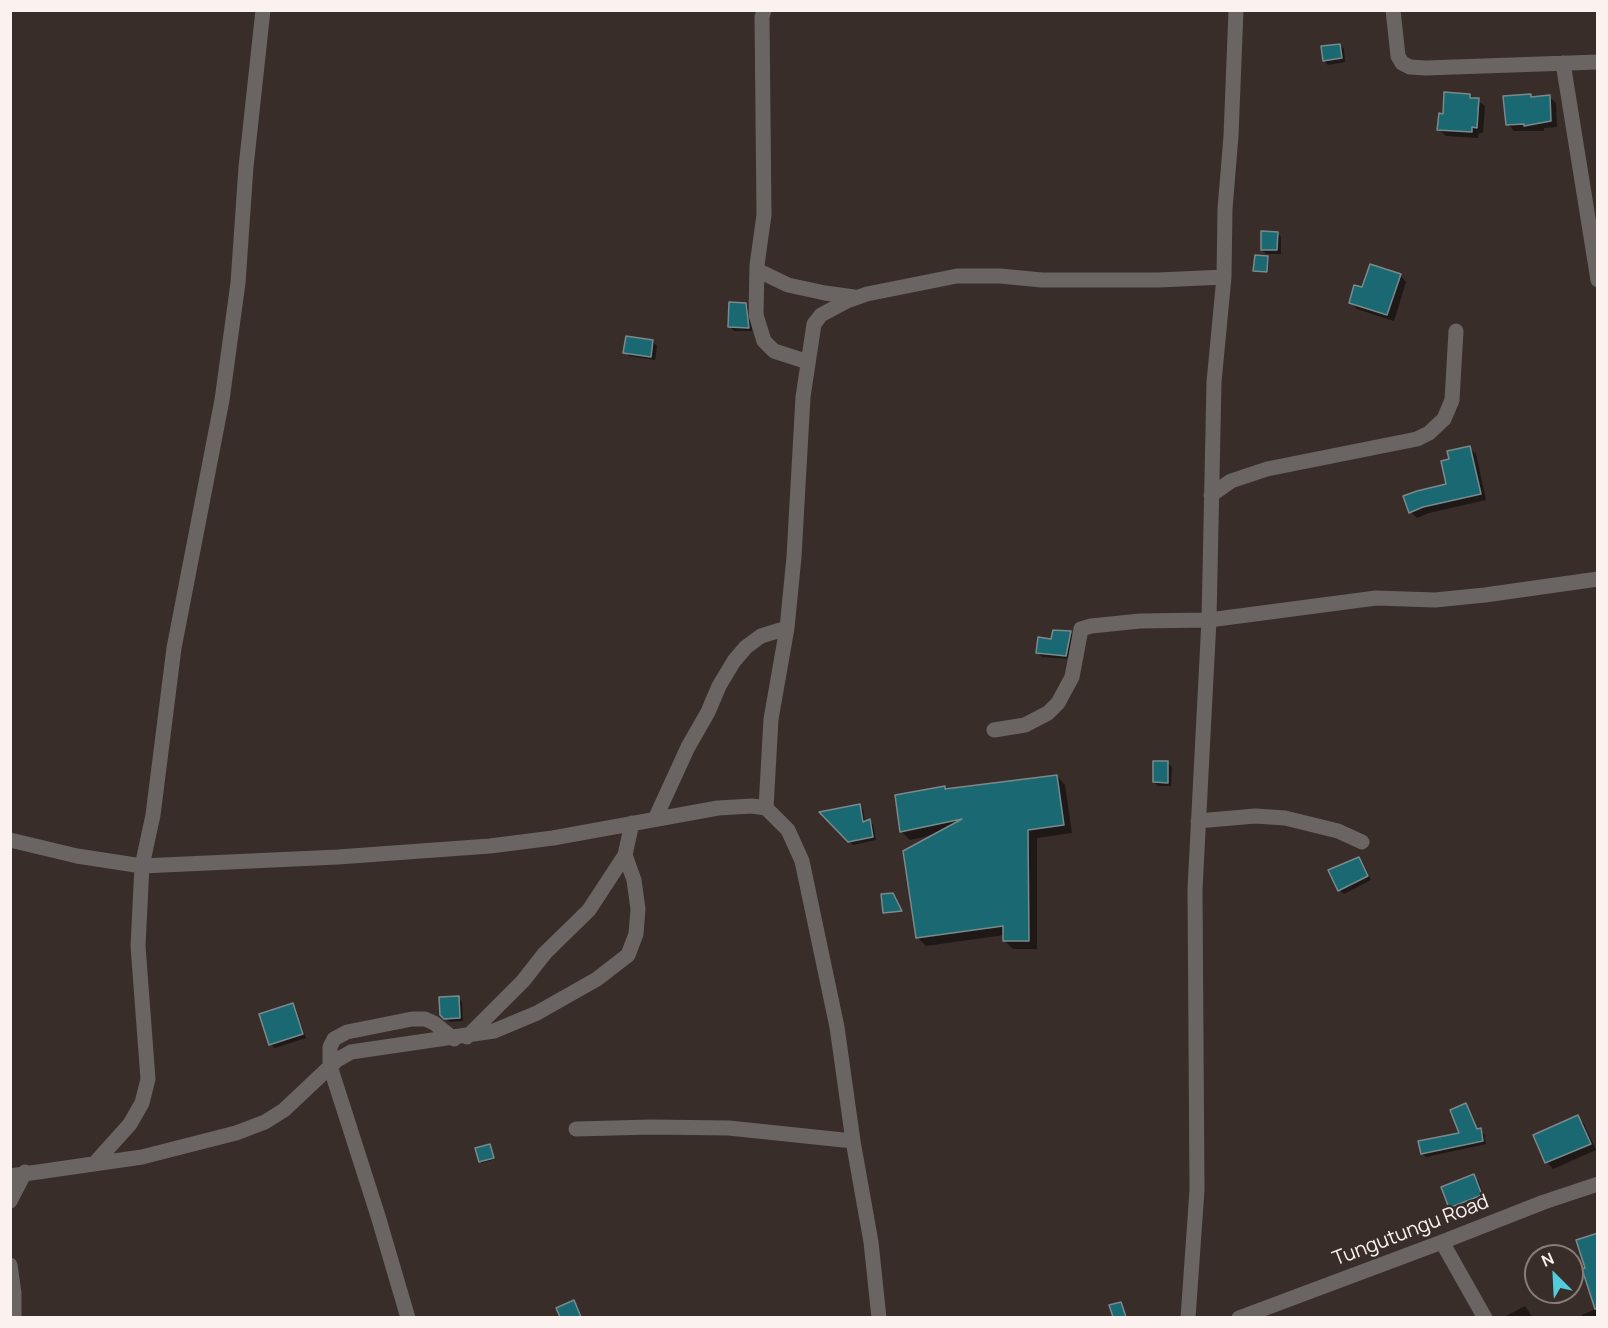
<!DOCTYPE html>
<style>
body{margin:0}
#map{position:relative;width:1608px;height:1328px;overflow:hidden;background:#392d2a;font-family:Manrope,sans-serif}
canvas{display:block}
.frame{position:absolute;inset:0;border:12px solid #fbf2f0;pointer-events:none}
.north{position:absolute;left:1524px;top:1244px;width:60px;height:60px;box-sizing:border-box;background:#392d2a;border:2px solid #877c79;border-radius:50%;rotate:336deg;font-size:16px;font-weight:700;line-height:24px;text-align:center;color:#fbf2f0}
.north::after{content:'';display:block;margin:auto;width:21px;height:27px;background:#53cbdb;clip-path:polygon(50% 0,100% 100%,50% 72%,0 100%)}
</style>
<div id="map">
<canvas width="1608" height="1328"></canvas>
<div class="frame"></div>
<div class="north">N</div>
</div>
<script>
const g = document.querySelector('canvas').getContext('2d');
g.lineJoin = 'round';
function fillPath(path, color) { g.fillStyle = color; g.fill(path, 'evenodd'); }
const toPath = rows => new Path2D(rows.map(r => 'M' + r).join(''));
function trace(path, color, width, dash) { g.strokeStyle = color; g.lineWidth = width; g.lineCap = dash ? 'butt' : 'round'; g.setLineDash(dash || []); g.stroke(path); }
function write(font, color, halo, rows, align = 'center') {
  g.font = font + ' Manrope,sans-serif'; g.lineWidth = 5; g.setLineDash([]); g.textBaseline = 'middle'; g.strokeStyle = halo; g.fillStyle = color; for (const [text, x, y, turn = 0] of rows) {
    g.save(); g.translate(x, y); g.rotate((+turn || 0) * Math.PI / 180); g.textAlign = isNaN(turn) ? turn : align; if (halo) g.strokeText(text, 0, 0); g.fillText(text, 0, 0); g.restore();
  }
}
fillPath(toPath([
 [1339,45,1344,49,1345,62,1328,65,1324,60],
 [1469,95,1485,106,1483,133,1479,133,1478,138,1446,136,1439,129,1445,115],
 [1530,95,1533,98,1549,97,1556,103,1557,127,1544,128,1544,131,1514,131,1508,124],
 [1277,233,1281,237,1281,254,1266,254,1262,250],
 [1268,257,1269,259,1268,273,1257,272,1255,270],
 [1400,275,1406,282,1394,321,1357,309,1350,302,1363,289],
 [746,304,750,309,752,331,734,331,730,326],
 [653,342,657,346,655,360,629,356,625,352],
 [1470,448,1476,454,1486,500,1429,513,1417,518,1411,512,1448,485,1451,460],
 [1070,632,1074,636,1070,659,1042,657,1037,652,1052,640],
 [1168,763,1172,767,1171,786,1158,786,1154,782],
 [1057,776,1065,785,1072,833,1037,838,1037,949,1013,949,1004,940,1004,935,926,946,917,937,933,835,910,840,901,831,944,788,947,791],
 [859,806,863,809,865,822,869,821,873,824,876,840,853,845,822,813],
 [1358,859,1363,863,1371,880,1344,894,1339,890],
 [458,997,462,1002,463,1021,450,1022,442,1015],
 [292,1004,296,1009,306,1038,275,1048,270,1044],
 [1466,1105,1469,1108,1478,1131,1484,1134,1486,1144,1426,1157,1422,1153,1461,1134],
 [1578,1117,1584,1124,1596,1150,1553,1169,1547,1162],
 [490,1146,495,1159,482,1163,480,1161],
 [1474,1176,1478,1180,1485,1199,1455,1211,1451,1207],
 [573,1302,582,1318,562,1318,558,1308],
 [1525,1306,1533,1318,1504,1317],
 [1598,1308,1598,1318,1583,1318,1582,1315]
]), '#0007');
const building = toPath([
 [1340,44,1342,58,1323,61,1321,46,1340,44],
 [1444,92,1470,94,1470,98,1479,98,1477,128,1472,127,1472,132,1437,130,1439,113,1443,114,1444,92],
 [1531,94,1531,97,1550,95,1551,121,1524,126,1524,124,1506,125,1503,96,1531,94],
 [1261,231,1278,232,1277,250,1261,250,1261,231],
 [1255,255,1268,256,1267,272,1253,271,1255,255],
 [1370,264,1401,274,1387,315,1349,303,1354,285,1362,287,1370,264],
 [729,302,746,303,749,328,728,327,729,302],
 [626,336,653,340,651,357,623,353,626,336],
 [1470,446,1481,494,1423,507,1409,513,1403,496,1417,491,1446,484,1441,461,1449,459,1447,451,1470,446],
 [1053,630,1071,631,1066,656,1036,653,1038,637,1051,639,1053,630],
 [1153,761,1168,761,1168,783,1153,782,1153,761],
 [1057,775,1064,825,1028,830,1029,941,1003,941,1003,926,916,938,903,851,962,819,900,832,895,795,945,786,945,789,1057,775],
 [860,804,863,822,870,819,873,837,848,842,819,812,860,804],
 [1359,857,1368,876,1338,891,1328,870,1359,857],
 [893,893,902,911,883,913,881,894,893,893],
 [459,996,460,1018,444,1019,440,1015,439,997,459,996],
 [293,1003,303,1034,269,1045,259,1014,293,1003],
 [1466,1103,1477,1129,1481,1128,1483,1141,1421,1154,1418,1141,1459,1133,1450,1110,1466,1103],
 [1578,1115,1591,1144,1545,1163,1533,1135,1578,1115],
 [490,1144,494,1158,479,1162,475,1148,490,1144],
 [1474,1174,1482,1195,1449,1208,1441,1187,1474,1174],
 [1598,1233,1598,1308,1595,1309,1582,1269,1585,1268,1576,1240,1598,1233],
 [574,1300,581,1317,560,1317,556,1308,574,1300],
 [1121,1302,1126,1317,1113,1317,1109,1305,1121,1302]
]);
fillPath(building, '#1a6872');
trace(building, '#7a8a8c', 1.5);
trace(toPath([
 [764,10,762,17,764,215,757,265,756,315,764,341,774,351,808,362],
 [1393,10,1398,56,1402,63,1410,67,1426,68,1598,62],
 [1563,63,1598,280],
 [757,270,788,285,825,293,854,297],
 [1211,495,1231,481,1267,469,1417,439,1429,433,1444,419,1452,400,1456,331],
 [994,730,1025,725,1048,713,1058,703,1072,677,1081,629,1091,626,1140,621,1209,620,1376,598,1435,600,1485,595,1598,579],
 [766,808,771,719,787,628,794,557,803,397,814,324,821,315,847,301,867,294,957,276,1000,276,1042,280,1158,280,1224,277],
 [655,819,688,747,708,712,719,686,734,661,746,647,761,636,787,628],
 [1198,821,1255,816,1285,818,1338,831,1362,842],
 [10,840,77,856,142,866,338,857,490,846,553,838,718,808,752,806,766,808,788,830,802,861,837,1027,853,1141,871,1242,879,1318],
 [467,1037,523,981,545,953,589,910,625,855,632,823],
 [576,1129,651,1127,729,1128,853,1141],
 [95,1163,130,1124,142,1103,148,1079,138,946,142,866,153,815,174,648,222,400,238,283,246,167,263,10],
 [10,1176,142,1157,236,1133,265,1122,284,1110,337,1060,351,1052,494,1031,537,1013,597,979,628,955,636,934,638,909,634,880,625,855],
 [10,1201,25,1172],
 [1442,1242,1485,1318],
 [10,1265,14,1293,14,1318],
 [408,1318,378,1216,330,1066,330,1047,334,1039,347,1032,412,1019,425,1019,434,1023,454,1039],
 [1188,1318,1197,1190,1195,889,1209,620,1214,382,1224,277,1225,209,1231,136,1236,10],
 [1239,1318,1442,1242,1544,1202,1598,1184]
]), '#6a6462', 15);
write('20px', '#fbf2f0', '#392d2a', [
 ["Tungutungu Road",1411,1231,-21]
]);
</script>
